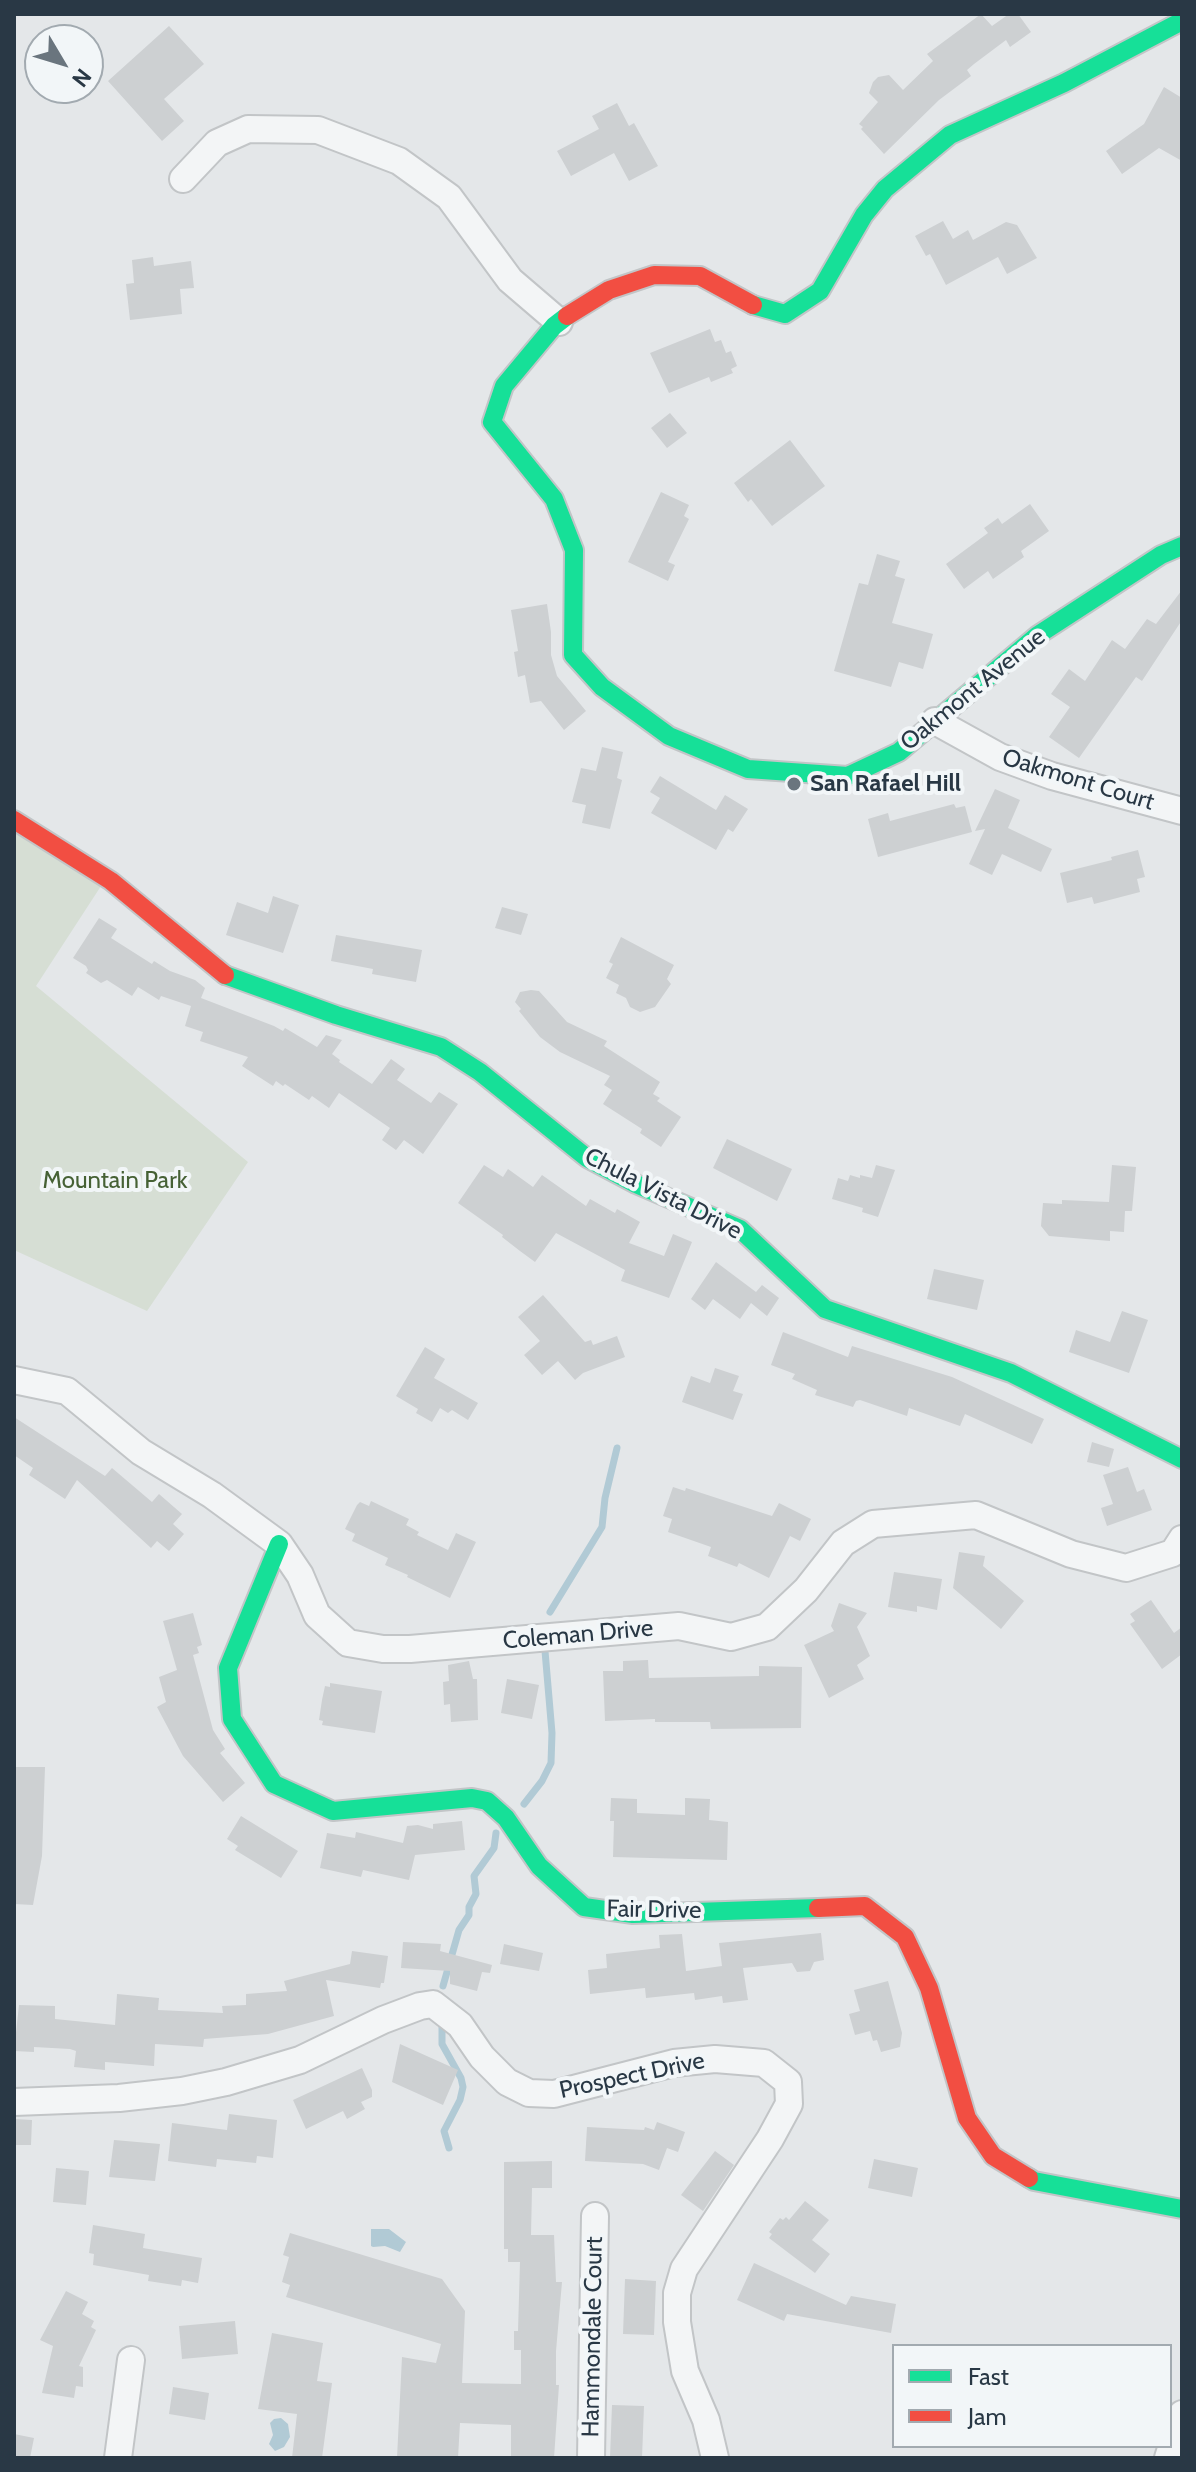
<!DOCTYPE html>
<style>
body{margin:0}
#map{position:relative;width:1196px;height:2472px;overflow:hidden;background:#e4e7e9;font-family:Cabin,sans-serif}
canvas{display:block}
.frame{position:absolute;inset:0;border:16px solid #293845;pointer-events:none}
.legend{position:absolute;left:892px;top:2344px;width:280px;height:104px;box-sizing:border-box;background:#f2f6f8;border:2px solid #a2aab0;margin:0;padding:10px 14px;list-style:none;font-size:24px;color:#293845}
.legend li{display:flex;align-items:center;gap:16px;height:40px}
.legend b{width:40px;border:2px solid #a2aab0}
.north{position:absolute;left:24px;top:24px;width:80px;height:80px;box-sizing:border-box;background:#f2f6f8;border:2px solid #a2aab0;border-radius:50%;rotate:128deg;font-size:22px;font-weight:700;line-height:32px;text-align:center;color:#293845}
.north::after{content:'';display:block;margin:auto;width:28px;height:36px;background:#6a757e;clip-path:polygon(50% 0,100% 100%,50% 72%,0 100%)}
</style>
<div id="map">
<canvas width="1196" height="2472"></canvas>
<div class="frame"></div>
<ul class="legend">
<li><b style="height:10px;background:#16e098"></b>Fast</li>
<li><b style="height:10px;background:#f24e42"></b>Jam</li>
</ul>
<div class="north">N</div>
</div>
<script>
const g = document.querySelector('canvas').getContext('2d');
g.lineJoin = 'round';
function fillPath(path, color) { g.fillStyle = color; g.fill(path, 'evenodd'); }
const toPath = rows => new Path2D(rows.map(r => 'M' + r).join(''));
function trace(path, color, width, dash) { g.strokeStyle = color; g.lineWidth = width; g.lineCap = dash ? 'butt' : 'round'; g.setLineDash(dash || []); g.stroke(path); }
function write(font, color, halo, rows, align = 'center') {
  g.font = font + ' Cabin,sans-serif'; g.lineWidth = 8; g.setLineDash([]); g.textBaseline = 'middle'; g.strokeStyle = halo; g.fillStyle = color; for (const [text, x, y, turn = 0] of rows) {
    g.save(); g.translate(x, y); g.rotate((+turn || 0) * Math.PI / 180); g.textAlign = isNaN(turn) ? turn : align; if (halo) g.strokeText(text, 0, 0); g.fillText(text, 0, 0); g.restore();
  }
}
fillPath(toPath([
 [14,818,101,886,36,986,248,1162,147,1311,14,1250]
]), '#d6ded4');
fillPath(toPath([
 [371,2229,389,2229,406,2242,400,2252,385,2246,373,2247,371,2246],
 [281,2418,288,2424,290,2437,284,2447,275,2451,269,2444,273,2435,270,2423,274,2419]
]), '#b1cad5');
trace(toPath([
 [550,1612,602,1527,605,1498,617,1448],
 [524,1804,542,1781,551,1763,552,1733,545,1651],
 [443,1986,459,1930,469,1915,469,1907,476,1894,474,1876,494,1848,496,1833],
 [442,2026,442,2044,461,2078,463,2087,460,2100,444,2131,449,2148]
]), '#b1cad5', 7);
fillPath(toPath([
 [981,14,992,26,1009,14,1018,14,1031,32,1010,47,1006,40,974,64,967,70,971,76,939,100,884,154,861,129,863,127,859,124,878,102,869,93,873,82,878,77,889,75,903,90,933,61,927,54],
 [169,26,204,64,164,99,184,121,162,141,108,81],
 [1164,87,1182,98,1182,161,1159,148,1122,174,1106,151,1144,124],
 [617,103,629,126,634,123,658,166,629,181,614,153,571,176,557,151,599,129,592,116],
 [943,221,953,239,968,230,973,240,1006,222,1017,225,1037,258,1007,274,998,257,946,285,930,254,926,256,915,236],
 [153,257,154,266,191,261,194,288,180,289,182,314,130,320,126,284,134,283,132,260],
 [710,329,715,342,721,340,726,353,731,351,737,366,731,369,733,373,711,382,709,377,669,393,650,353],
 [670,413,687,433,667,448,651,428],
 [790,440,825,486,772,526,751,499,748,502,734,483],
 [661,492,689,505,684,516,689,519,668,562,675,565,668,581,628,562],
 [1030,504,1049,531,1021,551,1024,557,993,579,988,571,964,589,946,564,988,533,984,528,998,518,1002,524],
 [877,554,900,561,895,576,905,579,892,623,933,634,923,669,899,662,891,687,834,671,859,583,868,585],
 [1182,590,1182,620,1142,681,1136,677,1079,758,1049,737,1070,707,1051,694,1069,669,1085,681,1112,640,1125,649,1147,619,1156,624],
 [547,604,551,632,551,655,557,676,586,711,564,730,541,701,530,703,525,675,518,677,514,652,518,651,511,610],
 [602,747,623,752,617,778,622,780,610,829,582,823,586,805,572,802,581,768,596,771],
 [660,776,716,810,725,795,748,809,733,832,728,829,716,850,651,813,660,798,650,792],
 [995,789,1020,800,1008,828,1052,849,1041,872,1002,854,992,875,969,864,985,829,975,831],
 [954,804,956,808,965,806,972,832,878,857,868,819,888,813,890,821],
 [1138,850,1145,877,1137,879,1140,892,1094,904,1092,897,1067,903,1060,873,1112,860,1111,857],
 [273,896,299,905,283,953,226,935,237,902,268,913],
 [502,907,528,914,521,935,495,928],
 [99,918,117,929,111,938,152,964,154,961,170,971,195,980,205,988,201,998,274,1026,283,1031,285,1028,317,1047,326,1035,342,1040,332,1054,340,1060,339,1062,372,1084,391,1059,405,1069,397,1080,431,1103,439,1092,458,1104,423,1154,404,1140,396,1150,382,1140,390,1128,339,1093,329,1108,312,1096,309,1100,285,1084,283,1086,276,1081,273,1086,242,1066,248,1057,200,1041,203,1032,185,1026,191,1006,161,996,159,1000,138,987,132,996,107,980,101,983,86,973,88,970,86,966,73,958],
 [336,935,422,950,416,982,372,974,373,969,331,961],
 [621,937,674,965,667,979,671,984,655,1007,640,1012,630,1007,626,998,616,993,619,985,606,978,613,964,609,962],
 [531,990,539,991,567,1022,607,1041,604,1046,660,1082,653,1094,660,1098,657,1101,681,1117,661,1147,640,1133,642,1129,603,1104,612,1090,604,1085,610,1076,560,1052,540,1037,519,1011,521,1009,515,1002,520,992],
 [727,1139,792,1169,777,1201,713,1168],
 [484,1165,503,1177,508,1169,533,1187,542,1175,586,1206,590,1199,615,1213,617,1209,640,1222,629,1243,664,1256,673,1234,692,1242,669,1298,621,1281,625,1270,556,1233,535,1262,520,1251,502,1237,503,1235,458,1203],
 [876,1165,895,1170,878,1217,862,1212,863,1208,832,1199,838,1178,848,1181,850,1175,860,1178,860,1175,872,1178],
 [1112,1165,1136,1167,1132,1211,1125,1211,1124,1232,1110,1231,1110,1241,1049,1236,1041,1226,1043,1203,1062,1204,1062,1200,1109,1202],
 [716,1262,756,1292,762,1285,779,1298,767,1316,751,1303,740,1319,713,1299,705,1310,691,1299],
 [934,1269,984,1280,977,1310,927,1299],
 [543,1295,585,1342,591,1340,593,1345,617,1336,625,1357,583,1373,575,1380,558,1361,542,1375,524,1355,540,1341,518,1317],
 [1122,1311,1148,1320,1129,1373,1069,1352,1076,1330,1110,1342],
 [783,1332,848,1357,852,1346,952,1377,1044,1419,1032,1444,965,1414,960,1426,909,1408,907,1416,860,1400,856,1401,853,1407,815,1395,817,1390,792,1379,795,1374,771,1365],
 [425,1347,445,1359,434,1378,478,1403,468,1420,452,1410,448,1413,440,1408,432,1422,416,1413,418,1409,396,1396],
 [715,1368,739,1376,733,1391,743,1394,733,1420,682,1402,691,1376,710,1383],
 [14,1417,105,1476,112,1468,152,1502,159,1494,182,1514,173,1524,184,1534,169,1551,157,1541,151,1548,77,1480,65,1499,29,1475,33,1468,14,1455],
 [1092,1442,1114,1449,1109,1467,1087,1462],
 [1128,1467,1137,1492,1144,1489,1152,1510,1107,1526,1101,1508,1113,1504,1103,1475],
 [673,1487,685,1491,686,1488,772,1516,779,1503,811,1519,800,1541,790,1536,769,1578,739,1563,737,1567,708,1556,711,1547,668,1532,672,1519,663,1516],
 [371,1501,409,1519,406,1525,419,1532,417,1535,448,1550,456,1533,476,1542,450,1598,407,1577,408,1575,385,1565,388,1558,352,1541,355,1534,345,1529,357,1505,360,1502,369,1506],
 [959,1552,985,1556,983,1566,1024,1601,1001,1629,953,1588],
 [894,1572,942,1579,937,1610,917,1606,917,1612,888,1607],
 [1151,1600,1174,1633,1182,1627,1182,1654,1162,1669,1130,1624,1135,1621,1130,1614],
 [839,1603,867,1613,857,1627,870,1656,857,1665,864,1679,829,1698,804,1645,834,1631,831,1626],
 [193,1613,202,1645,197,1647,199,1653,193,1655,213,1730,225,1749,220,1753,245,1783,223,1802,183,1756,157,1707,166,1702,159,1677,177,1670,163,1621],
 [648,1660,649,1678,759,1676,759,1666,802,1667,801,1728,711,1729,710,1722,655,1722,655,1719,605,1721,603,1671,623,1671,623,1661],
 [469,1661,473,1679,477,1679,478,1720,451,1722,450,1704,444,1705,443,1682,449,1681,448,1665],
 [507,1679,539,1685,532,1719,501,1713],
 [330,1683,382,1691,375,1733,322,1725,323,1721,319,1720,322,1700,325,1686,330,1687],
 [15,1767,45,1767,42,1856,33,1905,14,1904],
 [611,1798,637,1799,637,1813,685,1815,685,1798,710,1799,709,1820,728,1822,727,1860,613,1857,614,1821,610,1821],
 [241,1816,298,1851,281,1878,235,1850,238,1846,227,1839],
 [462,1821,465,1850,415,1855,409,1880,363,1870,361,1877,320,1868,327,1833,355,1838,356,1832,403,1843,407,1826,418,1825,433,1829,433,1824],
 [821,1933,824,1960,814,1962,810,1971,797,1972,792,1963,743,1968,748,2000,723,2003,722,1996,695,2000,694,1993,646,1998,645,1988,590,1994,588,1970,607,1968,606,1954,660,1948,659,1935,682,1934,686,1971,722,1966,719,1943],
 [403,1942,441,1944,440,1951,492,1965,490,1973,482,1972,477,1991,450,1984,450,1971,401,1968],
 [504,1944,543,1953,539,1971,500,1964],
 [352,1951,388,1956,384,1983,381,1983,380,1988,326,1980,334,2016,268,2034,204,2039,203,2047,155,2044,154,2066,105,2062,105,2070,74,2067,76,2051,70,2049,34,2047,34,2052,14,2051,19,2005,55,2006,55,2019,115,2025,117,1994,159,1998,158,2010,223,2013,222,2006,246,2005,246,1994,287,1991,284,1981,350,1964],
 [888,1981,902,2033,900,2047,881,2052,877,2040,873,2041,870,2031,855,2035,849,2014,860,2011,854,1990],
 [400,2044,458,2070,443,2105,392,2082],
 [362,2068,372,2090,372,2097,361,2102,365,2109,347,2119,343,2111,306,2129,293,2100],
 [229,2114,277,2120,273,2158,257,2156,256,2163,217,2159,216,2167,168,2161,172,2123,227,2130],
 [14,2119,32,2120,31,2145,14,2145],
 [657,2122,685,2132,678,2152,667,2148,659,2170,643,2164,585,2161,587,2127,644,2130,645,2127,654,2130],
 [114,2140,160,2144,155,2181,109,2177],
 [715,2151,734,2165,703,2211,681,2195],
 [874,2159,918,2168,912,2197,868,2188],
 [552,2161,552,2188,532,2188,531,2235,554,2235,556,2282,562,2282,556,2351,556,2385,559,2385,554,2458,511,2458,511,2425,460,2423,458,2458,397,2458,402,2357,436,2363,441,2344,286,2297,290,2285,282,2282,289,2257,283,2255,290,2233,442,2279,465,2311,462,2383,521,2384,521,2350,514,2350,514,2331,518,2331,520,2262,508,2262,508,2249,504,2249,504,2162],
 [56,2168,89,2171,86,2205,53,2202],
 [805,2201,829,2220,812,2240,830,2254,815,2273,769,2238,772,2234,769,2232,780,2218,783,2220,786,2217,789,2220],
 [93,2225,145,2234,143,2248,202,2258,198,2283,182,2280,181,2286,148,2281,149,2275,93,2265,94,2254,89,2253],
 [754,2263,846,2305,851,2296,896,2304,891,2333,787,2314,784,2321,737,2300],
 [625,2279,656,2281,654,2335,623,2334],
 [66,2291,88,2302,82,2314,94,2321,91,2327,96,2330,79,2366,83,2367,83,2387,76,2386,74,2398,42,2393,53,2346,40,2340],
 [235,2321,238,2354,182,2359,179,2326],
 [272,2333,323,2343,317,2381,332,2383,322,2458,292,2458,297,2414,258,2409],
 [173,2387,209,2393,205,2420,169,2414],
 [612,2405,644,2406,642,2458,610,2458],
 [14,2434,34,2438,30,2458,14,2458]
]), '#cdd0d2');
const street = toPath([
 [183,179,217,143,248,129,318,130,399,161,449,197,510,280,559,322],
 [935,721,1000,757,1052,776,1182,811],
 [14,1380,67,1391,141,1452,212,1495,279,1544,300,1575,317,1615,348,1643,383,1649,410,1649,679,1626,731,1637,767,1627,806,1590,843,1543,873,1524,976,1515,1071,1554,1126,1568,1173,1553,1182,1539],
 [14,2102,119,2098,182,2091,226,2082,300,2060,383,2020,420,2006,433,2004,460,2025,482,2057,507,2082,529,2093,554,2094,674,2063,715,2059,764,2063,788,2082,789,2104,770,2139,684,2269,677,2293,677,2322,685,2371,706,2420,715,2458],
 [118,2458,131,2360],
 [591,2458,595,2216],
 [1168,2458,1182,2414]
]);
const fast = toPath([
 [753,305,785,314,820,291,864,215,885,189,950,135,1064,83,1182,21],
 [567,316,554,326,504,386,492,422,554,499,574,550,573,655,602,687,669,736,748,769,848,776,899,752,1038,635,1161,555,1182,546],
 [225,975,336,1015,441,1047,480,1072,587,1158,636,1184,740,1229,825,1309,1011,1373,1182,1459],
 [279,1544,228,1668,232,1719,274,1784,333,1811,472,1798,487,1801,506,1818,539,1866,584,1907,633,1914,818,1908],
 [1029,2178,1034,2181,1182,2209]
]);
const jam = toPath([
 [567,316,609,290,654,275,700,276,753,305],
 [14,820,111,881,225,975],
 [818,1908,865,1906,905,1937,929,1988,967,2118,993,2156,1029,2178]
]);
trace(street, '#c2c5c7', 30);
trace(fast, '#c2c5c7', 22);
trace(jam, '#c2c5c7', 22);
trace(street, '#f3f5f6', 26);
trace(fast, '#16e098', 18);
trace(jam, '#f24e42', 18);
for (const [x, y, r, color] of [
 [794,784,8,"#6a757e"]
]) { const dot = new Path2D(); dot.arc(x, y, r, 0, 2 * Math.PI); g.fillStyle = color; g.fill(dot); trace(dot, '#f2f6f8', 3); }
write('24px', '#293845', '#f2f6f8', [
 ["Oakmont Avenue",973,690,-39],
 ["Oakmont Court",1078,780,17],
 ["Chula Vista Drive",663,1194,27],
 ["Coleman Drive",578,1635,-5],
 ["Fair Drive",654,1910,1],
 ["Prospect Drive",632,2076,-12],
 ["Hammondale Court",593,2337,-89]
]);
write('bold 24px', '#293845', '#f2f6f8', [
 ["San Rafael Hill",810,784]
], 'left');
write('24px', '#466135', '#f2f6f8', [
 ["Mountain Park",115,1181]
]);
</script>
